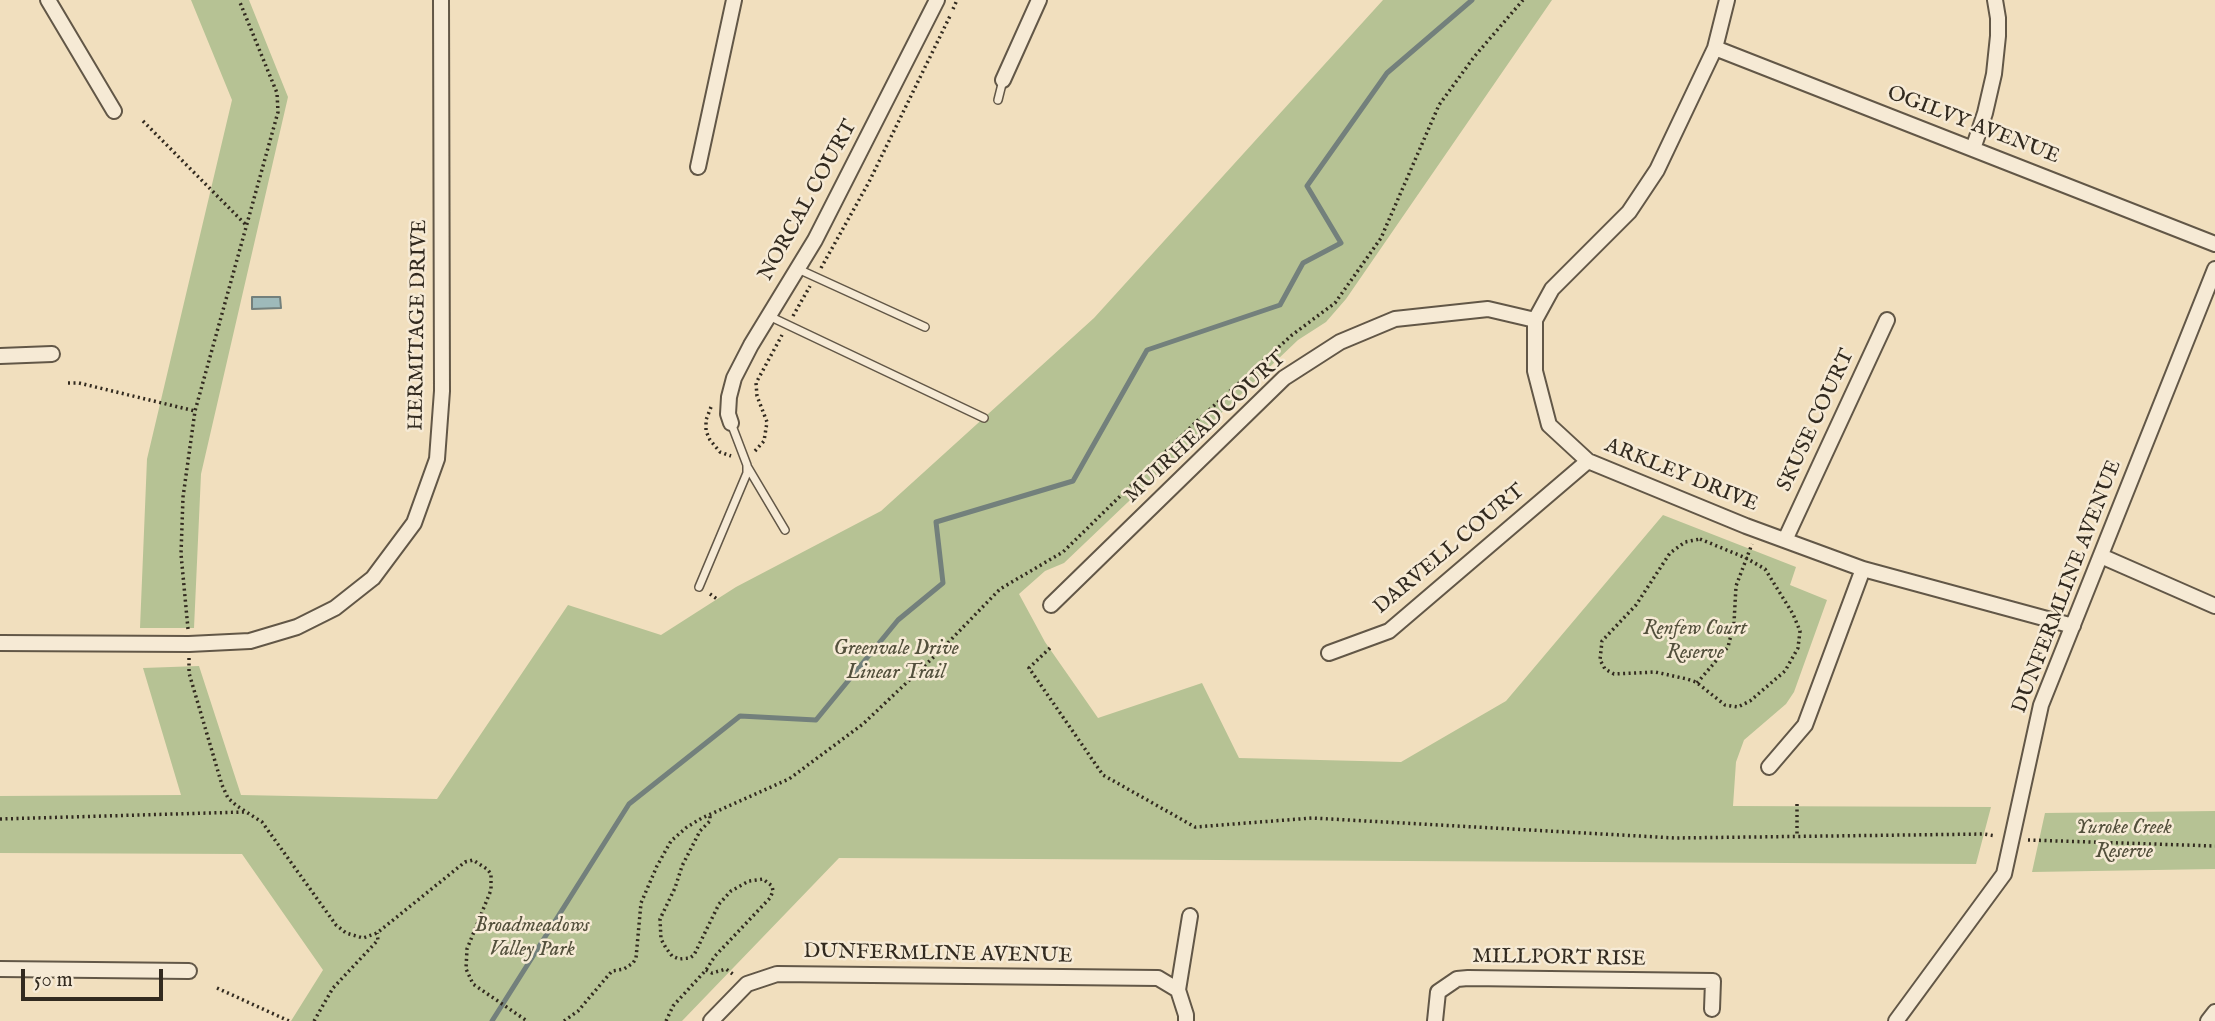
<!DOCTYPE html>
<style>
body{margin:0}
#map{position:relative;width:2215px;height:1021px;overflow:hidden;background:#f1dfbe;font-family:"IM FELL English",serif}
canvas{display:block}
.scale{position:absolute;left:21px;top:969px;width:142px;height:32px;box-sizing:border-box;border:4px solid #322a1f;border-top:0;padding-left:9px;font-size:21px;line-height:24px;white-space:nowrap;color:#322a1f;-webkit-text-stroke:5px #f6ead5;paint-order:stroke}
</style>
<div id="map">
<canvas width="2215" height="1021"></canvas>
<div class="scale">50 m</div>
</div>
<script>
const g = document.querySelector('canvas').getContext('2d');
g.lineJoin = 'round';
function fillPath(path, color) { g.fillStyle = color; g.fill(path, 'evenodd'); }
const toPath = rows => new Path2D(rows.map(r => 'M' + r).join(''));
function trace(path, color, width, dash) { g.strokeStyle = color; g.lineWidth = width; g.lineCap = dash ? 'butt' : 'round'; g.setLineDash(dash || []); g.stroke(path); }
function write(font, color, halo, rows, align = 'center') {
  g.font = font + ' "IM FELL English",serif'; g.lineWidth = 5; g.setLineDash([]); g.textBaseline = 'middle'; g.strokeStyle = halo; g.fillStyle = color; for (const [text, x, y, turn = 0] of rows) {
    g.save(); g.translate(x, y); g.rotate((+turn || 0) * Math.PI / 180); g.textAlign = isNaN(turn) ? turn : align; if (halo) g.strokeText(text, 0, 0); g.fillText(text, 0, 0); g.restore();
  }
}
fillPath(toPath([
 [191,0,249,0,288,97,201,474,194,628,140,628,147,459,232,100],
 [1383,0,1552,0,1346,299,1326,322,1298,340,1064,563,1045,571,1019,594,1045,642,1098,718,1202,683,1239,758,1401,762,1506,701,1663,515,1796,567,1790,585,1827,600,1794,692,1786,704,1744,740,1736,762,1733,806,1991,807,1976,864,839,858,682,1021,291,1021,323,970,242,854,0,853,0,796,181,795,143,668,199,666,241,795,437,799,568,605,661,635,736,587,881,511,1094,318],
 [2215,811,2215,869,2032,872,2045,813]
]), '#b6c294');
const water = toPath([
 [252,297,280,297,281,308,252,309,252,297]
]);
fillPath(water, '#9ebaba');
trace(water, '#73807c', 2);
trace(toPath([
 [492,1021,629,804,740,716,816,720,898,620,943,583,936,522,1073,481,1147,350,1280,305,1303,263,1341,243,1307,186,1387,73,1472,0]
]), '#73807c', 5);
const service = toPath([
 [998,100,1003,80],
 [798,269,925,327],
 [769,316,984,418],
 [747,466,785,530],
 [699,587,747,473,747,465,731,423]
]);
const minor = toPath([
 [48,0,114,111],
 [1727,0,1715,48,1657,170,1629,212,1552,289,1535,320,1535,371,1549,425,1588,461,1746,526,1863,569,2073,626],
 [1715,48,2215,244],
 [1003,80,1039,0],
 [1973,149,1985,113,1994,74,1998,36,1998,18,1995,0],
 [698,167,734,0],
 [0,356,52,354],
 [731,423,728,414,729,397,734,378,751,345,815,240,937,0],
 [1785,540,1887,320],
 [2101,556,2215,606],
 [1051,605,1284,378,1340,342,1395,319,1488,309,1535,320],
 [0,643,189,644,250,641,297,627,335,608,373,578,414,523,437,459,442,391,441,0],
 [1329,653,1389,631,1588,461],
 [1769,767,1805,725,1863,569],
 [0,969,189,971],
 [711,1021,747,984,777,974,1158,978,1178,990],
 [1186,1021,1186,1015,1178,990,1190,916],
 [1435,1021,1438,992,1457,979,1468,978,1713,981,1712,1009],
 [1896,1021,2004,874,2041,705,2215,269],
 [2208,1021,2215,1012]
]);
trace(service, '#625747', 10);
trace(minor, '#625747', 18);
trace(toPath([
 [953,9,957,0],
 [143,121,247,226],
 [821,268,869,182,950,16],
 [793,316,810,286],
 [68,383,79,383,195,411],
 [711,407,706,420,706,431,710,440,720,452,731,456],
 [755,451,764,441,767,422,757,396,756,383,782,335],
 [1700,539,1746,558,1765,569,1793,614,1800,631,1798,648,1785,671,1750,701,1738,707,1725,705,1696,682,1687,679,1655,672,1614,674,1605,669,1600,660,1602,641,1636,605,1670,553,1685,542,1700,539],
 [710,594,717,599],
 [188,629,181,554,183,497,195,411,278,112,277,93,239,0],
 [1050,648,1029,668,1103,775,1195,827,1312,818,1675,838,1984,834,1996,836],
 [189,658,189,673,222,785,228,798,237,806,262,822,336,925,346,933,363,938,377,933,465,862,473,860,487,869,491,874,491,890,467,949,466,969,473,984,527,1021],
 [1697,683,1728,647,1734,623,1736,586,1752,544],
 [1797,804,1797,837],
 [0,819,244,812],
 [2028,840,2215,846],
 [706,970,712,973,726,969,734,975],
 [217,988,289,1021],
 [314,1021,333,988,378,940,377,933],
 [564,1021,578,1011,612,971,624,969,633,963,636,958,641,903,657,866,671,841,687,827,702,818,789,779,863,724,940,651,1000,589,1063,552,1197,421,1292,335,1335,303,1381,238,1439,105,1474,57,1523,0],
 [666,1021,673,1006,706,970,715,956,770,898,773,891,772,886,763,879,749,881,731,891,719,904,694,955,690,958,679,959,672,956,666,948,661,939,660,919,675,888,682,866,700,831,710,821,710,816]
]), '#322a1f', 3.5, [2, 3.5]);
trace(service, '#f6ead5', 7);
trace(minor, '#f6ead5', 14);
write('21px', '#322a1f', '#f6ead5', [
 ["OGILVY AVENUE",1973,126,21],
 ["NORCAL COURT",809,201,-61],
 ["HERMITAGE DRIVE",419,325,-89],
 ["SKUSE COURT",1817,421,-65],
 ["MUIRHEAD COURT",1206,428,-43],
 ["ARKLEY DRIVE",1681,476,22],
 ["DARVELL COURT",1450,550,-40],
 ["DUNFERMLINE AVENUE",2068,587,-69],
 ["DUNFERMLINE AVENUE",938,955,1],
 ["MILLPORT RISE",1559,959,1]
]);
write('italic 21px', '#53503c', '#f6ead5', [
 ["Renfew Court",1695,630],
 ["Reserve",1695,654],
 ["Greenvale Drive",896,650],
 ["Linear Trail",896,674],
 ["Yuroke Creek",2124,829],
 ["Reserve",2124,853],
 ["Broadmeadows",532,927],
 ["Valley Park",532,951]
]);
</script>
